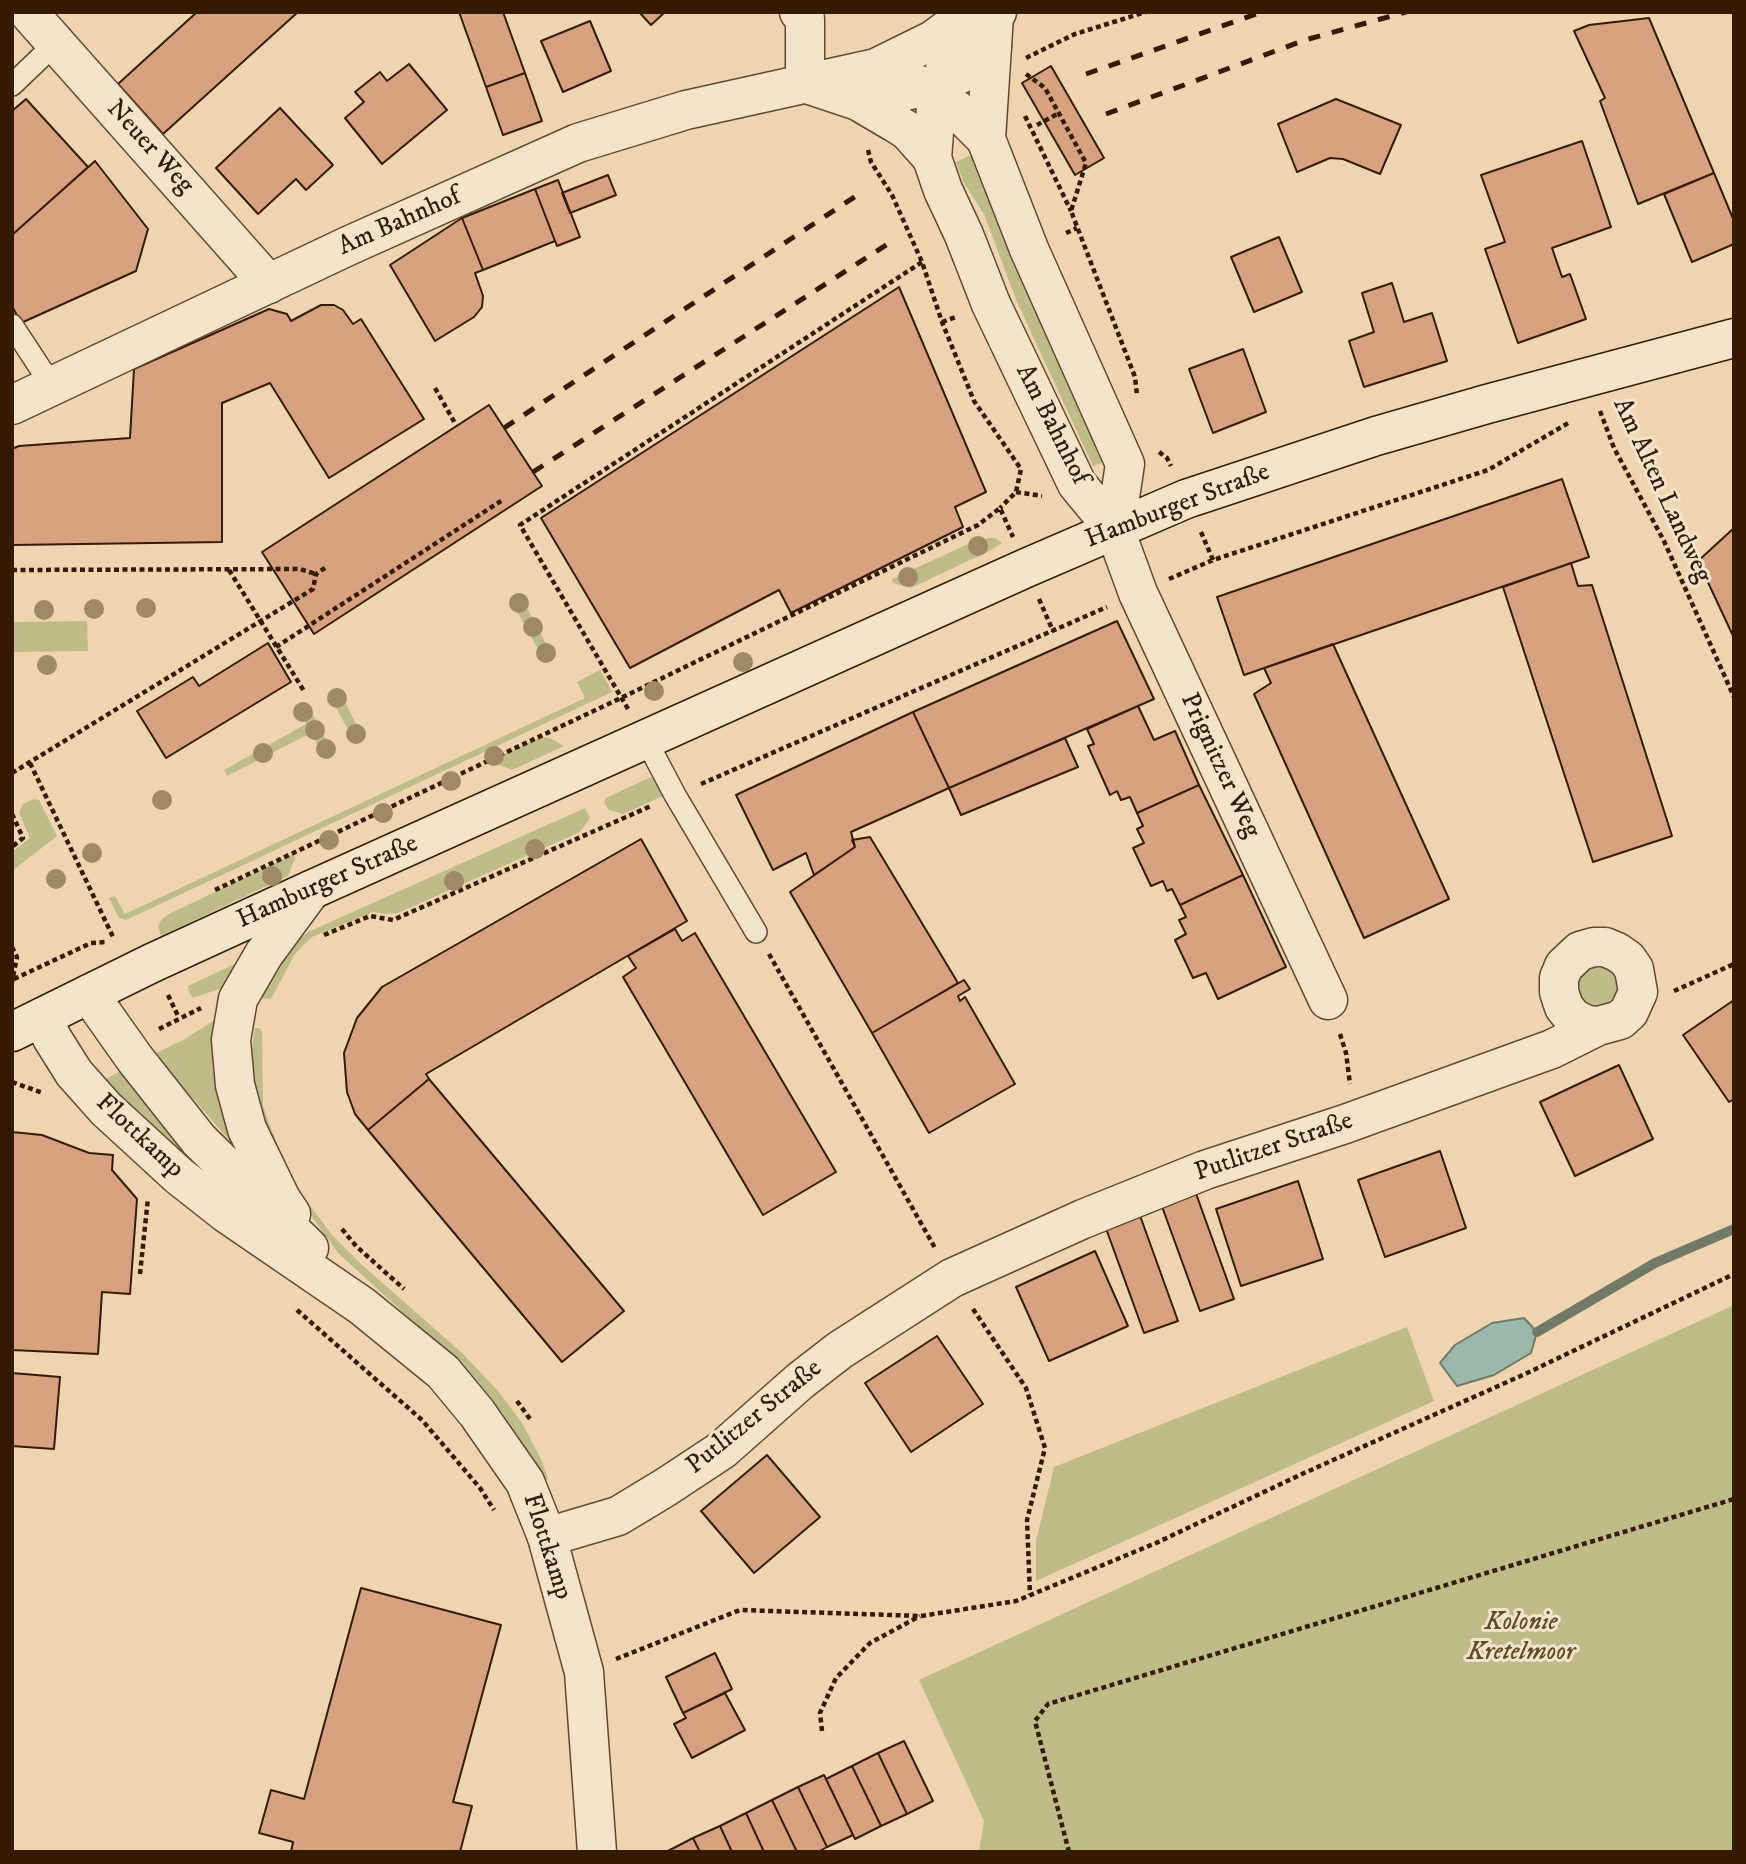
<!DOCTYPE html>
<meta charset="utf-8">
<style>
body{margin:0}
#map{position:relative;width:1746px;height:1864px;overflow:hidden;background:#efd6b1;font-family:"IM FELL DW Pica",serif}
canvas{display:block}
.frame{position:absolute;inset:0;border:14px solid #341b00;pointer-events:none}
</style>
<div id="map">
<canvas width="1746" height="1864"></canvas>
<div class="frame"></div>
</div>
<script>
const g = document.querySelector('canvas').getContext('2d');
g.lineJoin = 'round';
function fillPath(path, color) { g.fillStyle = color; g.fill(path, 'evenodd'); }
const toPath = rows => new Path2D(rows.map(r => 'M' + r).join(''));
function trace(path, color, width, dash) { g.strokeStyle = color; g.lineWidth = width; g.lineCap = dash ? 'butt' : 'round'; g.setLineDash(dash || []); g.stroke(path); }
function write(font, color, halo, rows, align = 'center') {
  g.font = font + ' "IM FELL DW Pica",serif'; g.lineWidth = 6; g.setLineDash([]); g.textBaseline = 'middle'; g.strokeStyle = halo; g.fillStyle = color; for (const [text, x, y, turn = 0] of rows) {
    g.save(); g.translate(x, y); g.rotate((+turn || 0) * Math.PI / 180); g.textAlign = isNaN(turn) ? turn : align; if (halo) g.strokeText(text, 0, 0); g.fillText(text, 0, 0); g.restore();
  }
}
fillPath(toPath([
 [973,154,1026,289,1074,392,1110,460,1093,466,1017,302,984,214,964,183,956,162],
 [995,538,1002,543,989,551,911,588,893,583,892,579,979,539],
 [522,599,551,653,543,658,513,604],
 [87,621,88,651,12,652,12,622],
 [600,670,612,692,126,920,119,918,109,898,115,896,125,914,585,698,577,682],
 [339,690,363,738,355,742,329,695],
 [308,705,333,752,324,757,311,733,227,776,224,770,306,724,299,710],
 [541,737,550,738,564,746,512,770,495,763,493,759],
 [651,777,662,782,667,794,623,814,609,810,604,802,606,798],
 [34,799,39,800,57,836,12,871,12,852,30,838,19,813,23,804],
 [585,808,590,818,580,832,398,913,386,914,373,912,312,937,295,954,271,999,258,998,291,947,308,932],
 [294,854,295,858,288,876,161,936,158,926,162,919,169,914],
 [1580,951,1638,981,1587,1025,1564,966],
 [239,962,225,987,193,998,189,992,188,986],
 [219,1017,238,1150,154,1054,185,1039],
 [255,1028,260,1028,262,1032,263,1106,286,1169,309,1204,332,1235,361,1264,461,1352,498,1391,522,1423,541,1459,548,1479,543,1481,520,1439,501,1411,471,1374,339,1254,293,1191,259,1116,250,1064],
 [123,1070,208,1170,201,1173,103,1080],
 [1734,1305,1734,1852,979,1852,984,1821,919,1680],
 [1407,1327,1434,1401,1036,1581,1036,1541,1054,1467]
]), '#bebc88');
const water = toPath([
 [1524,1318,1537,1332,1531,1353,1494,1375,1457,1386,1440,1363,1455,1345,1492,1323,1524,1318]
]);
fillPath(water, '#9ab9aa');
trace(water, '#717a66', 2);
trace(toPath([
 [1537,1332,1655,1263,1734,1229]
]), '#717a66', 10);
const building = toPath([
 [197,12,298,12,163,134,118,84,197,12],
 [459,12,503,12,525,73,486,87,459,12],
 [639,12,665,12,651,25,639,12],
 [1649,18,1714,173,1638,204,1600,101,1605,98,1574,31,1589,25,1649,18],
 [590,21,611,71,563,92,541,41,590,21],
 [409,64,447,110,382,164,345,118,364,102,355,92,380,72,387,81,409,64],
 [1051,66,1104,158,1075,175,1022,83,1051,66],
 [525,73,542,121,503,135,486,87,525,73],
 [26,99,88,167,12,235,12,111,26,99],
 [1336,99,1401,125,1380,174,1343,159,1330,158,1297,172,1278,124,1336,99],
 [280,108,333,165,306,190,296,179,258,214,216,168,280,108],
 [1582,141,1611,227,1552,248,1562,277,1570,274,1586,319,1518,343,1485,249,1505,242,1481,175,1582,141],
 [95,161,148,229,136,271,21,323,12,306,12,235,95,161],
 [1714,173,1734,221,1734,244,1692,262,1664,194,1714,173],
 [608,175,616,195,570,213,562,193,608,175],
 [558,180,580,237,557,246,535,189,558,180],
 [535,189,555,241,483,270,462,218,535,189],
 [462,218,483,270,475,273,483,296,482,307,474,317,435,341,390,265,462,218],
 [1279,237,1302,292,1254,312,1231,257,1279,237],
 [1392,283,1404,322,1432,313,1447,361,1364,387,1349,341,1374,332,1362,293,1392,283],
 [899,287,986,492,955,507,963,527,791,613,779,590,630,668,541,518,899,287],
 [321,305,334,305,343,310,353,324,361,319,424,419,329,478,270,383,222,403,222,542,12,545,12,449,19,446,130,438,134,369,269,309,287,314,291,321,321,305],
 [1243,349,1266,412,1213,433,1189,369,1243,349],
 [489,405,542,486,314,634,262,552,489,405],
 [1562,479,1589,557,1244,675,1217,597,1562,479],
 [1734,528,1734,638,1698,561,1734,528],
 [1571,563,1578,586,1592,585,1672,836,1593,862,1503,587,1571,563],
 [1117,621,1154,699,949,788,913,712,1117,621],
 [268,643,291,682,166,758,137,711,193,677,199,686,268,643],
 [1333,644,1449,899,1364,938,1254,694,1271,683,1264,668,1333,644],
 [1138,706,1154,740,1175,731,1199,785,1137,813,1130,797,1121,800,1117,791,1110,795,1088,746,1094,744,1087,729,1138,706],
 [913,712,949,788,851,832,855,847,814,875,806,853,773,870,736,795,913,712],
 [1065,738,1078,767,961,815,949,788,1065,738],
 [1199,785,1243,875,1180,905,1172,889,1167,891,1163,881,1151,886,1133,848,1144,843,1137,829,1143,826,1137,813,1199,785],
 [870,837,958,983,872,1033,790,892,855,847,852,840,870,837],
 [641,839,687,921,426,1074,429,1079,368,1130,355,1114,347,1092,344,1053,357,1018,382,987,641,839],
 [1243,875,1286,967,1218,999,1206,973,1193,978,1175,940,1186,934,1179,920,1186,917,1180,905,1243,875],
 [675,929,682,941,695,933,836,1172,763,1215,623,977,636,968,628,956,675,929],
 [964,980,970,989,958,996,960,1001,965,997,1015,1084,929,1133,872,1033,964,980],
 [1734,1000,1734,1099,1729,1102,1683,1035,1734,1000],
 [1619,1065,1653,1139,1575,1176,1540,1102,1619,1065],
 [429,1079,624,1311,562,1362,368,1130,429,1079],
 [12,1132,42,1135,89,1153,113,1155,112,1170,137,1199,130,1294,102,1292,98,1354,12,1350,12,1132],
 [1440,1151,1466,1228,1385,1257,1358,1180,1440,1151],
 [1298,1181,1323,1259,1241,1286,1216,1209,1298,1181],
 [1194,1188,1234,1299,1200,1311,1160,1201,1194,1188],
 [1138,1210,1178,1321,1144,1333,1104,1223,1138,1210],
 [1095,1251,1128,1326,1049,1361,1016,1287,1095,1251],
 [937,1336,983,1404,911,1452,865,1383,937,1336],
 [12,1373,60,1377,54,1449,12,1446,12,1373],
 [767,1455,820,1517,754,1573,701,1511,767,1455],
 [361,1588,501,1625,453,1802,472,1806,460,1852,291,1852,293,1842,259,1833,271,1790,304,1799,361,1588],
 [715,1653,732,1689,683,1713,666,1677,715,1653],
 [725,1693,745,1730,692,1758,674,1724,686,1718,683,1713,725,1693],
 [904,1741,933,1801,907,1814,878,1753,904,1741],
 [878,1753,907,1814,881,1826,852,1766,878,1753],
 [852,1766,881,1826,855,1839,826,1779,852,1766],
 [824,1775,853,1835,827,1847,798,1787,824,1775],
 [798,1787,827,1847,818,1852,797,1852,772,1800,798,1787],
 [772,1800,797,1852,764,1852,746,1813,772,1800],
 [746,1813,764,1852,732,1852,720,1826,746,1813],
 [720,1826,732,1852,700,1852,693,1838,720,1826],
 [693,1838,700,1852,668,1852,668,1851,693,1838]
]);
fillPath(building, '#d8a280');
trace(building, '#341b00', 2);
const service = toPath([
 [12,85,56,43],
 [12,325,52,386],
 [646,740,675,795,756,932]
]);
const minor = toPath([
 [28,12,269,284],
 [799,12,805,19,805,84],
 [910,81,931,91,957,110,986,139],
 [807,84,858,101,897,124,908,131,932,158],
 [858,101,934,85,965,72,992,46],
 [12,405,348,246,578,143,686,110,876,68,933,40,964,17,994,15],
 [1115,530,1138,593,1328,1000],
 [547,1537,618,1516,666,1487,722,1450,800,1381,840,1350,952,1278,1083,1219,1205,1170,1345,1124,1552,1049,1598,1026,1620,1020,1629,1012,1638,992,1634,969,1627,959,1617,952,1605,947,1594,947,1580,951,1564,966,1559,978,1559,992,1564,1007,1573,1018,1587,1025,1598,1026]
]);
const tertiary = toPath([
 [997,12,969,35,946,66,937,95,932,158,943,190,964,235,991,304,1077,484,1115,530],
 [994,15,986,139,1029,249,1125,464,1115,530],
 [89,994,135,1059,199,1140,309,1248],
 [43,1017,52,1038,74,1073,106,1109,179,1176,226,1213,362,1306,443,1372,477,1413,525,1482,547,1537,584,1672,597,1852],
 [291,1214,281,1199,247,1129,235,1085,231,1040,238,999,264,954,311,890]
]);
const secondary = toPath([
 [12,1032,152,963,311,890,1026,568,1186,499,1376,436,1487,404,1734,338]
]);
trace(service, '#634a2c', 24);
trace(minor, '#634a2c', 41);
trace(tertiary, '#634a2c', 41);
trace(secondary, '#341b00', 41);
trace(toPath([
 [1026,58,1075,34,1146,12],
 [1026,74,1045,88,1086,163,1071,211,1135,377,1137,395],
 [1025,116,1071,211],
 [1037,125,1059,113],
 [868,150,871,162,892,195,922,262,942,322,974,401,1021,469,1016,492,1000,508],
 [1066,233,1077,228],
 [942,322,956,317],
 [435,388,456,425],
 [1600,411,1614,448,1664,541,1734,697],
 [1159,452,1167,458,1171,466],
 [1016,492,1042,496],
 [1201,532,1213,560],
 [12,570,300,569,316,574],
 [229,570,304,691],
 [1169,579,1213,560,1488,470,1570,422],
 [1039,599,1053,631],
 [276,647,504,499],
 [628,709,520,525,922,262],
 [30,763,114,939],
 [12,773,313,589,316,574,328,566],
 [701,784,1107,607],
 [12,814,23,838,12,847],
 [215,890,621,698,978,525,1000,508,1013,537],
 [324,935,370,916,393,920,651,806],
 [12,947,17,957,12,982],
 [769,954,935,1248],
 [14,979,91,943,106,942],
 [1674,991,1734,964],
 [168,995,179,1018],
 [159,1029,201,1008],
 [1340,1034,1346,1053,1350,1084],
 [12,1082,43,1093],
 [342,1229,356,1246,404,1289],
 [140,1274,148,1198],
 [973,1309,1026,1388,1045,1448,1027,1520,1030,1595],
 [297,1310,422,1420,480,1488,494,1510],
 [517,1401,530,1419],
 [616,1659,740,1610,921,1616,1016,1601,1156,1543,1302,1474,1525,1374,1734,1274],
 [822,1731,820,1713,836,1678,870,1643,920,1616],
 [1069,1852,1035,1721,1048,1704,1734,1499]
]), '#341b00', 4.5, [5, 3.5]);
trace(service, '#f5e4cc', 21);
trace(minor, '#f5e4cc', 38);
trace(tertiary, '#f5e4cc', 38);
trace(secondary, '#f5e4cc', 38);
trace(toPath([
 [1086,74,1262,12],
 [1106,114,1305,40,1406,12],
 [504,428,862,192],
 [533,472,894,240]
]), '#341b00', 5, [12, 12]);
g.fillStyle = '#9f8a66';
for (const [x, y] of [
 [978,546],
 [908,577],
 [519,603],
 [146,608],
 [94,609],
 [44,610],
 [533,627],
 [546,653],
 [743,662],
 [47,665],
 [654,691],
 [337,698],
 [303,712],
 [315,730],
 [356,734],
 [326,749],
 [263,753],
 [494,756],
 [451,781],
 [162,800],
 [383,813],
 [329,840],
 [535,849],
 [92,853],
 [272,876],
 [56,879],
 [454,881]
]) { g.beginPath(); g.arc(x, y, 10, 0, 2 * Math.PI); g.fill(); }
write('26px', '#341b00', '#f5e4cc', [
 ["Neuer Weg",149,148,48],
 ["Am Bahnhof",400,223,-24],
 ["Am Bahnhof",1051,425,63],
 ["Am Alten Landweg",1661,491,65],
 ["Hamburger Straße",1178,507,-21],
 ["Prignitzer Weg",1219,766,65],
 ["Hamburger Straße",328,883,-24],
 ["Flottkamp",139,1137,43],
 ["Putlitzer Straße",1274,1148,-19],
 ["Putlitzer Straße",755,1418,-39],
 ["Flottkamp",546,1547,72]
]);
write('italic 26px', '#5d4b29', '#f5e4cc', [
 ["Kolonie",1521,1624],
 ["Kretelmoor",1521,1654]
]);
</script>
